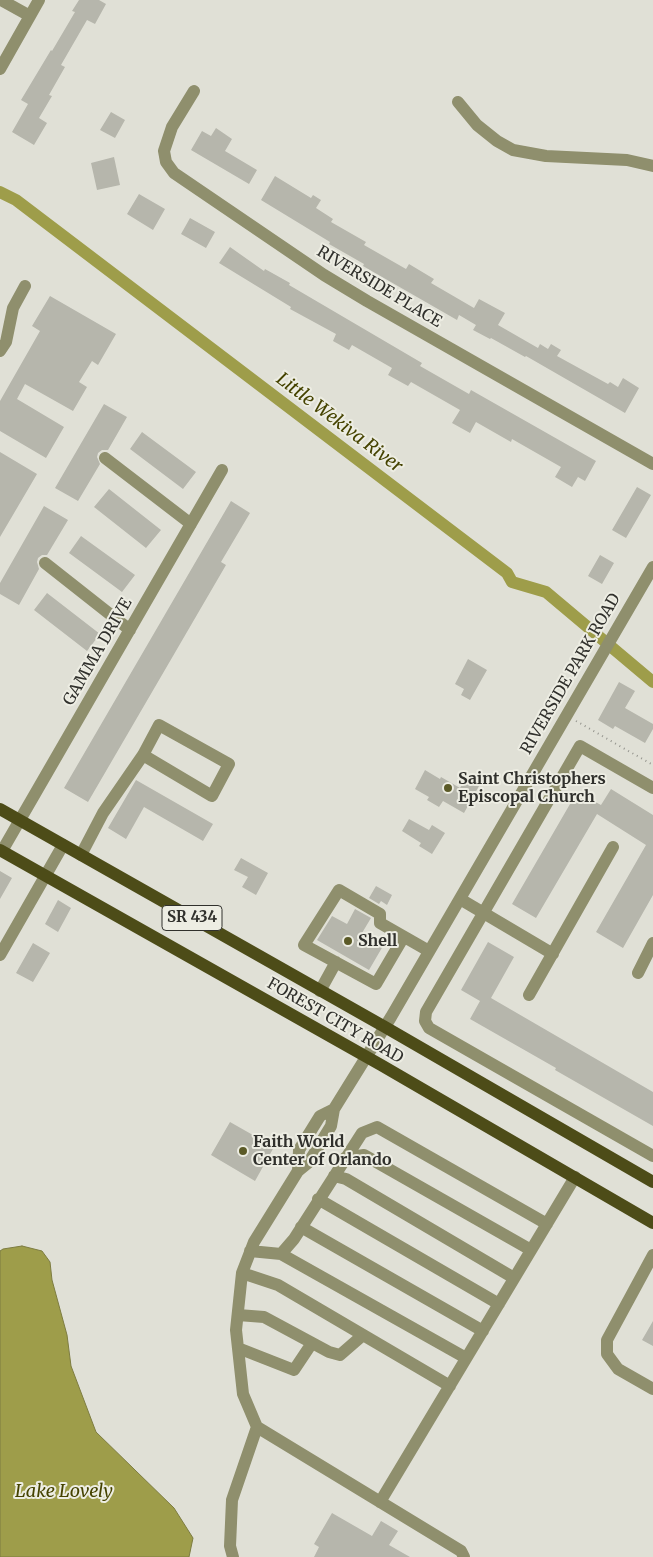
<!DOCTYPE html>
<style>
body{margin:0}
canvas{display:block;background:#e0e0d6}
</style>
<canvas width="653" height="1557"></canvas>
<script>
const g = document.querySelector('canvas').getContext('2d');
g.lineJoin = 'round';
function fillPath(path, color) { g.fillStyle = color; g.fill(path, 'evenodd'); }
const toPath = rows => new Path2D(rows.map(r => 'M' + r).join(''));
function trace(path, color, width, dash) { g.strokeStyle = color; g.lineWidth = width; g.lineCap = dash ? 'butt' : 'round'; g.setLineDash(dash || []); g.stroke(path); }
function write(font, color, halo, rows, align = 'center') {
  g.font = font + ' Merriweather,serif'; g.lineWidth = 4; g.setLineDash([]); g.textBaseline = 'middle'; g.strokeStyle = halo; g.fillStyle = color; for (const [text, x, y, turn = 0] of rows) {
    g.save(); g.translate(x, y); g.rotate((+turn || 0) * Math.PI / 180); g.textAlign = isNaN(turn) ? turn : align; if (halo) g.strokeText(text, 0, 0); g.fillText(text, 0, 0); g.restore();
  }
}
const water = toPath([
 [22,1246,42,1251,50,1262,52,1280,67,1335,71,1366,96,1432,174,1508,193,1538,189,1557,0,1557,0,1251,3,1249,22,1246]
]);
fillPath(water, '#9e9d4a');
trace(water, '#7d7c41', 1);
trace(toPath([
 [0,192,16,200,507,573,512,582,546,592,653,682]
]), '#9e9d4a', 12);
fillPath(toPath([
 [79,0,99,0,106,4,95,24,87,20,61,65,65,67,49,95,52,96,39,118,47,123,34,145,12,132,28,104,21,100,51,50,52,51,75,12,72,11],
 [111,112,125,120,115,138,100,130],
 [216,128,232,139,225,151,257,170,249,184,191,150,202,131,211,136],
 [114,157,120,185,97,190,91,163],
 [275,176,311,198,313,195,321,200,316,208,333,219,331,222,366,242,364,245,406,269,409,264,434,279,431,283,474,308,479,299,505,313,498,325,538,348,540,344,548,349,551,344,561,350,557,356,608,384,610,382,618,387,623,378,639,388,625,413,526,356,525,357,491,338,490,339,473,330,476,325,459,315,457,320,363,266,364,264,329,244,330,242,261,200],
 [139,194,165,209,153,230,127,214],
 [190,218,215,232,206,248,181,234],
 [230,247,264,271,265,269,290,283,289,285,422,363,420,366,469,394,471,390,596,461,585,481,578,477,572,487,555,477,561,467,512,439,511,442,476,422,470,433,452,423,460,410,411,382,408,386,388,375,392,368,352,345,349,350,333,341,336,334,290,309,291,307,219,263],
 [50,296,116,334,98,365,92,361,79,382,87,387,73,411,25,384,17,399,64,427,46,458,0,431,0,401,40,331,32,326],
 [104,404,127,417,108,450,102,450,98,453,97,457,100,464,78,501,55,488],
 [142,432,196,472,183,489,130,449],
 [0,452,37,474,0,537],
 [637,487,651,495,626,538,612,530],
 [109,489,161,530,146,548,94,507],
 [231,501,250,513,221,562,226,565,88,802,64,788],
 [44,506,68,520,47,555,42,555,38,558,37,562,39,569,19,605,0,594,0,583],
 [81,536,135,575,122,592,69,553],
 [600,555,614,563,602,584,588,576],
 [47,593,100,634,87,651,34,610],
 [468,659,487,670,470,700,461,695,464,689,455,684],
 [619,682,635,691,625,708,653,724,653,729,645,743,615,726,613,729,598,720],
 [425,770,440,779,441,777,460,788,466,778,479,786,464,813,443,801,439,807,427,800,429,797,415,789],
 [136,780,213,824,203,841,144,807,126,839,108,828],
 [611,789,653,815,653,895,623,948,596,932,646,845,597,814,536,918,512,904,577,792,601,805],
 [409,819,429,830,432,825,445,833,432,854,419,846,421,843,402,831],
 [241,858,268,873,256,895,242,887,248,877,234,870],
 [0,871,12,878,0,899],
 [376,886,392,895,387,905,381,901,379,904,369,898],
 [58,900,71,908,58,932,45,924],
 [355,909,371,918,362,933,383,946,369,970,317,940,332,916,347,924],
 [488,942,514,957,491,998,653,1092,653,1126,555,1070,556,1068,470,1019,480,1001,461,990],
 [33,943,50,953,33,982,16,973],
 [230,1122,274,1147,255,1181,211,1155],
 [653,1321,653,1346,642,1340],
 [332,1513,372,1536,381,1521,398,1531,389,1545,410,1557,314,1557,319,1547,314,1544]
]), '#b6b6ac');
trace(toPath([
 [576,721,653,765]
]), '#95958e', 2, [1, 4]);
trace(toPath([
 [1,0,30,16],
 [0,69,39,0],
 [194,91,172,127,164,151,166,162,174,173,324,275,367,301,653,464],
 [458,102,477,125,497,141,513,150,546,156,627,160,653,166],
 [0,351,6,342,13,308,25,286],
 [105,458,191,524],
 [45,563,130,630],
 [653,788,580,746,426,1012,425,1021,429,1028,653,1156],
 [2,851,222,470],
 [81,855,103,813,143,755,159,725,229,764,212,796,143,755],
 [460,899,553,954],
 [403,938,376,984,304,945,339,890,380,914,380,923,429,951],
 [0,955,63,845],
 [638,973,653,943],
 [320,991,336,962],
 [529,995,613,847],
 [345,1158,364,1155,531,1250],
 [298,1171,299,1150,320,1116,334,1109],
 [334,1176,346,1179,514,1278],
 [318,1199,499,1304],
 [301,1227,483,1331],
 [250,1251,281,1254,294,1239,362,1133,377,1127,547,1224],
 [281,1254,466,1358],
 [653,1255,607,1340,607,1354,618,1369,653,1389],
 [242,1273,278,1285,450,1386],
 [238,1315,264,1317,329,1352,340,1355,363,1335],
 [238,1348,294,1370,312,1343],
 [380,1502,575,1177],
 [233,1557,230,1546,232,1500,257,1427],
 [464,1557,461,1551,257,1427,243,1394,236,1330,242,1273,254,1242,298,1171,309,1162,331,1126,334,1109,391,1017,653,567]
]), '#8f8f6d', 12);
trace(toPath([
 [0,809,385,1027,653,1182],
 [0,850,381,1065,653,1223]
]), '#4d4c18', 12);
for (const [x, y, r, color] of [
 [448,788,5,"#5b5a27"],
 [348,941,5,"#5b5a27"],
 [243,1151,5,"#5b5a27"]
]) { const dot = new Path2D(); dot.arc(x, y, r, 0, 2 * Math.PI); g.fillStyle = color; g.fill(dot); trace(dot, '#edede3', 2); }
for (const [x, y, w] of [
 [192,918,60]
]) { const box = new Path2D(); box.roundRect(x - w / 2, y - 12.5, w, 25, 4); g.fillStyle = '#edede3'; g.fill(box); trace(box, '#30302c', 1); }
write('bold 15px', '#30302c', null, [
 ["SR 434",192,918]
]);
write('16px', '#30302c', '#edede3', [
 ["RIVERSIDE PLACE",379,287,31],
 ["GAMMA DRIVE",98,652,-60],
 ["RIVERSIDE PARK ROAD",571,674,-60],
 ["FOREST CITY ROAD",335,1021,30]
]);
write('bold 16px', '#30302c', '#edede3', [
 ["Saint Christophers",458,779],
 ["Episcopal Church",458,797],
 ["Shell",358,941],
 ["Faith World",253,1142],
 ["Center of Orlando",253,1160]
], 'left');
write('italic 18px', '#454300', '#edede3', [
 ["Little Wekiva River",339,423,37],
 ["Lake Lovely",64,1492]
]);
</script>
